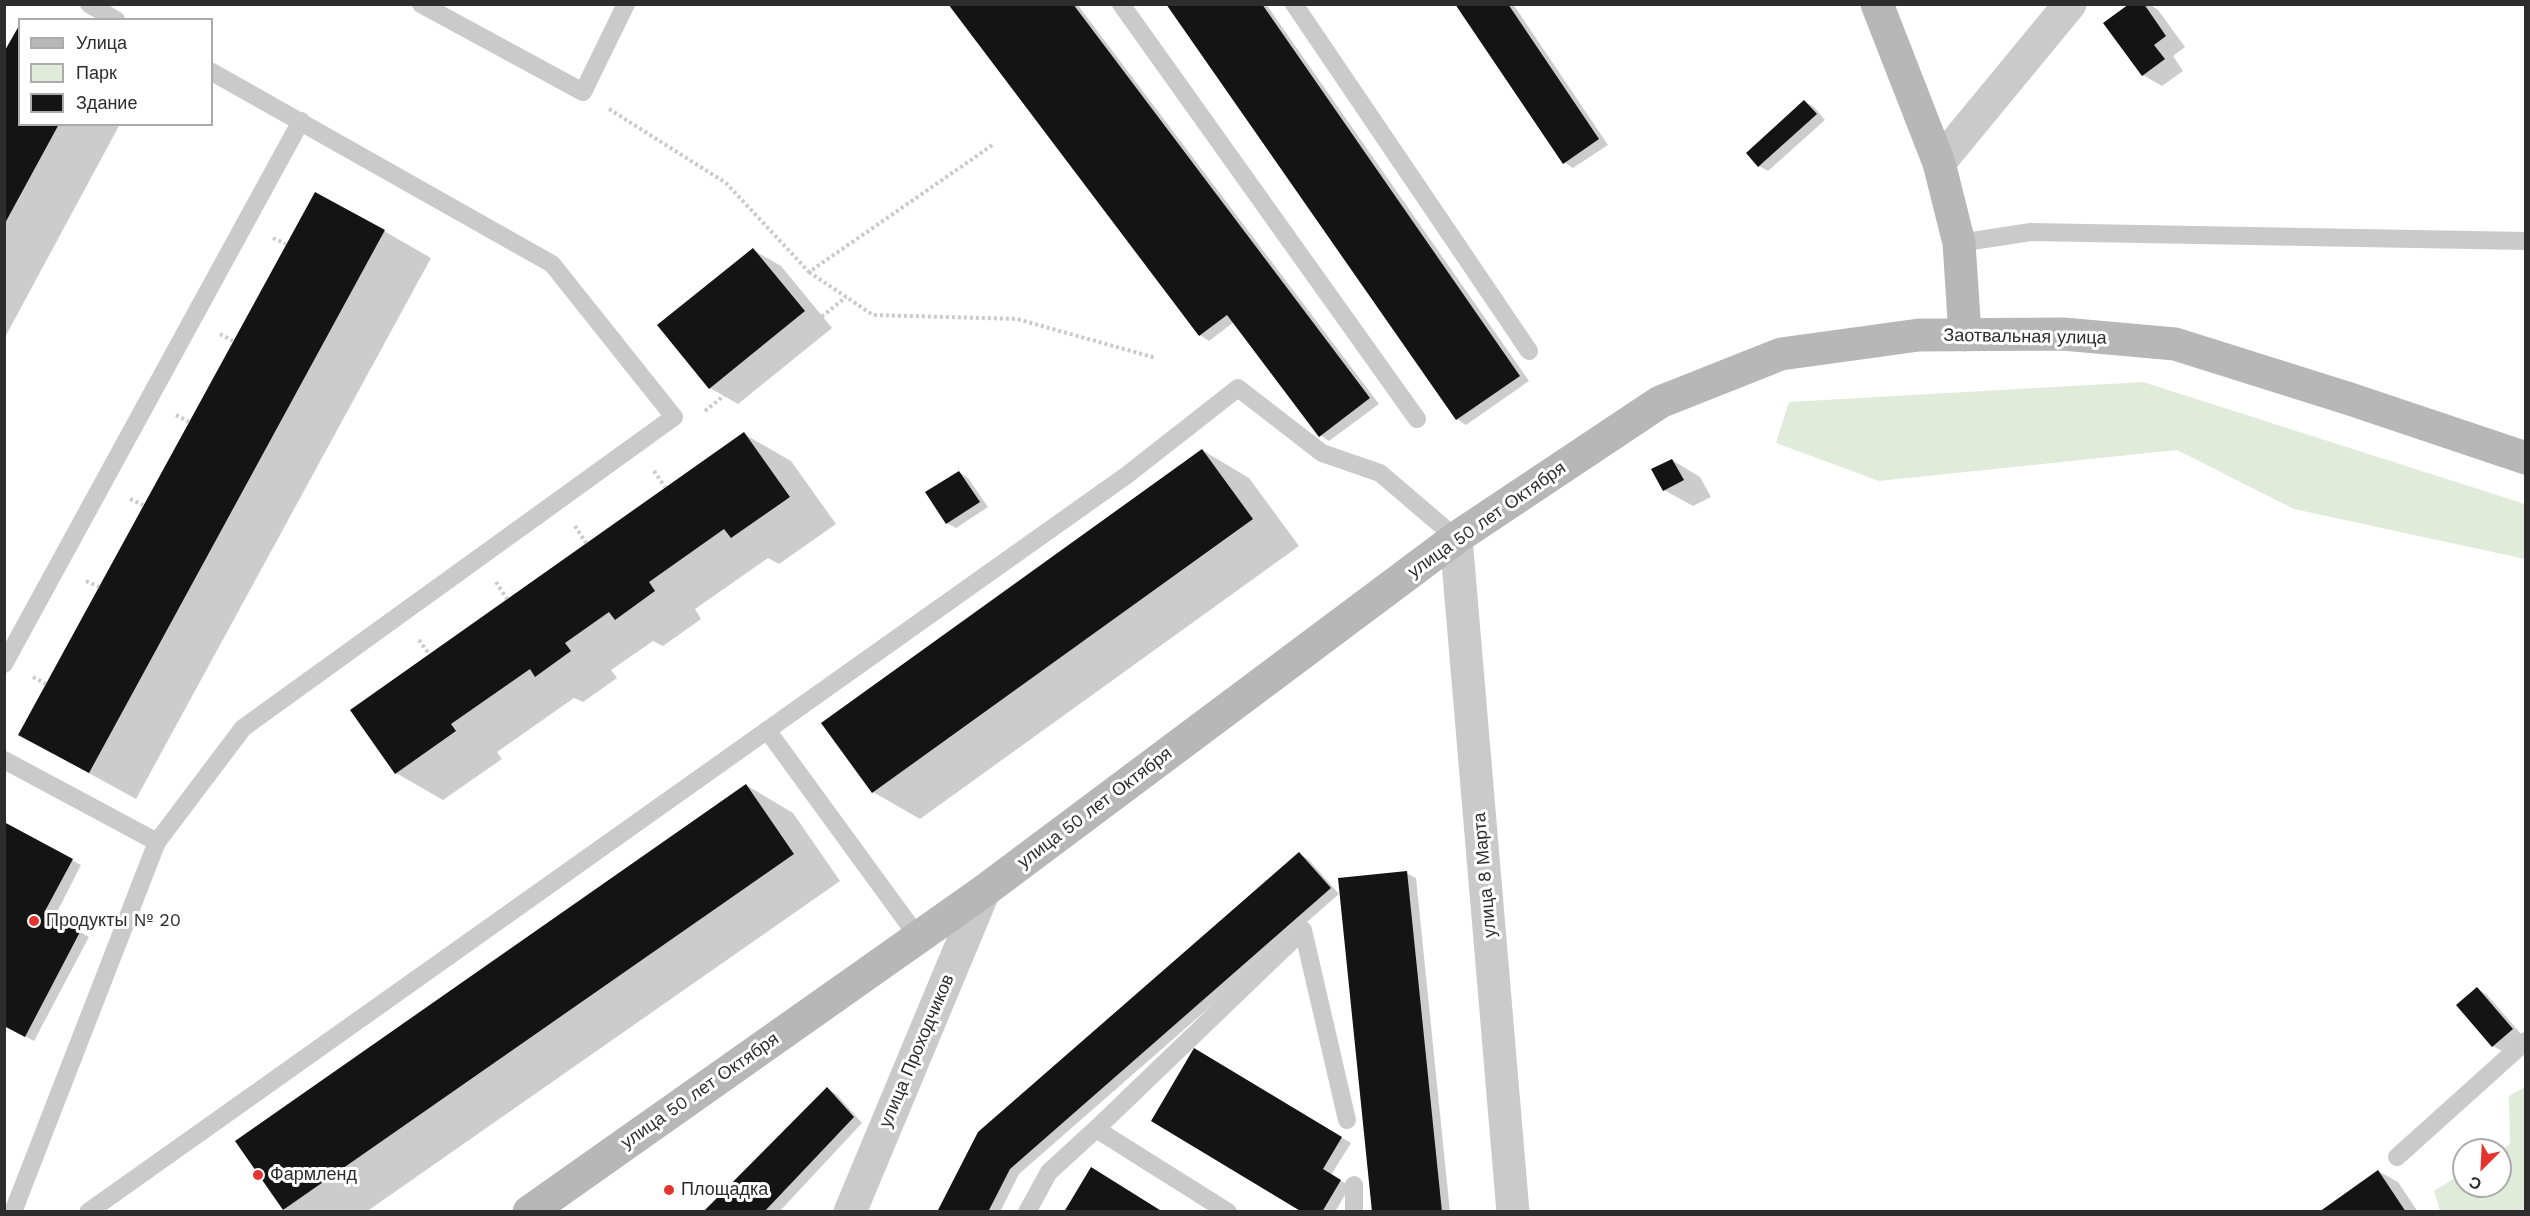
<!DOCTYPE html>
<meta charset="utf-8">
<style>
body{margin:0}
#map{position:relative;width:2530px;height:1216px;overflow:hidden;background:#fff;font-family:"Work Sans",sans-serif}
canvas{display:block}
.frame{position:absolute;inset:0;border:6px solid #2d2d2d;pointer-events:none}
.legend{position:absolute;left:18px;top:18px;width:195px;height:108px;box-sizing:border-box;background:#fff;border:2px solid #ababab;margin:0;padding:8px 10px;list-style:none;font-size:18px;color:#2d2d2d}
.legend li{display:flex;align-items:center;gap:12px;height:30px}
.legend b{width:30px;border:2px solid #ababab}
.north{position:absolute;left:2452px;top:1138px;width:60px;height:60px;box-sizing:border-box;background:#fff;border:2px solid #ababab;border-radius:50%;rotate:204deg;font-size:16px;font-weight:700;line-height:24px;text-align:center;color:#2d2d2d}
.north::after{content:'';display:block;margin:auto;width:21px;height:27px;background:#e5342e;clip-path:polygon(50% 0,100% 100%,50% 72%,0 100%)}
</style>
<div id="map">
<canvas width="2530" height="1216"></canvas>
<div class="frame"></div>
<ul class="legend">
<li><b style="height:8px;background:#b7b7b7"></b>Улица</li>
<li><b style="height:16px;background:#e1ebda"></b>Парк</li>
<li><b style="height:16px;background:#141414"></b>Здание</li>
</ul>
<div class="north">С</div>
</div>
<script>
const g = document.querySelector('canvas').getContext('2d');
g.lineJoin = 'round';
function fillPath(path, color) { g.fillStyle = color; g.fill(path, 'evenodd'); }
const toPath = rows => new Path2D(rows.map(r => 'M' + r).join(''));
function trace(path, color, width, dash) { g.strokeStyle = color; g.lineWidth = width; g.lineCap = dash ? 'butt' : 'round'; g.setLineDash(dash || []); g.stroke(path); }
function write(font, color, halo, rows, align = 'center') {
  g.font = font + ' "Work Sans",sans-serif'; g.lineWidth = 6; g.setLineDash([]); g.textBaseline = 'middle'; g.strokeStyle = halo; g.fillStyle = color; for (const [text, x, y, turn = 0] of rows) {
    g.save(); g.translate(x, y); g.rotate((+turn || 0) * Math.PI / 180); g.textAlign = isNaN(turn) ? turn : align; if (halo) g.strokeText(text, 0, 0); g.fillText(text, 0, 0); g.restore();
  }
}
fillPath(toPath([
 [2143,382,2525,504,2525,559,2294,509,2177,450,1879,481,1776,443,1789,402],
 [2525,1087,2525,1211,2440,1211,2434,1191,2464,1172,2464,1186,2500,1186,2500,1151,2510,1144,2509,1096]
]), '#e1ebda');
fillPath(toPath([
 [950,4,1077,4,1379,404,1329,441,1320,435,1234,322,1209,341,1200,335],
 [1168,4,1266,4,1529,381,1466,425,1457,419],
 [1457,4,1513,4,1608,145,1573,168,1564,162],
 [2132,4,2149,4,2158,10,2185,47,2173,56,2183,71,2162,86,2143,75],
 [4,55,20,124,120,124,4,339],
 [1805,102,1814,107,1825,120,1768,171,1759,166],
 [384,231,431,258,136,799,67,761],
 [753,250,781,266,832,328,738,404,710,388],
 [744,434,791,461,836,524,779,564,768,558,695,609,701,619,663,646,653,641,611,670,617,678,583,702,574,698,497,752,502,759,443,800,396,773,352,710],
 [1202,450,1249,478,1299,546,920,819,873,792],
 [1672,460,1700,477,1711,497,1693,506,1664,490],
 [959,472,968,478,988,507,956,528,947,523],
 [746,785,793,813,840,881,366,1212,289,1212,284,1209],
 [4,824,81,865,54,918,89,937,34,1041,4,1025],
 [1299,854,1308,859,1339,894,1019,1174,1000,1212,939,1212],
 [1406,873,1416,878,1450,1212,1374,1212],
 [2478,989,2487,995,2522,1035,2502,1051,2493,1046],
 [1195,1050,1351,1143,1331,1175,1350,1186,1335,1212,1305,1212],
 [827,1088,836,1094,862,1123,779,1212,705,1212],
 [2378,1171,2398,1182,2418,1212,2322,1212]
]), '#0003');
fillPath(toPath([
 [948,4,1073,4,1370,398,1319,437,1227,315,1199,336],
 [1166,4,1262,4,1520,376,1456,420],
 [1455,4,1508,4,1599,139,1563,164],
 [2129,4,2144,4,2166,36,2154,45,2165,59,2142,76,2103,23],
 [20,24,20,124,59,124,4,225,4,52],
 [1804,100,1817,114,1758,167,1746,153],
 [315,192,385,230,89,773,18,735],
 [753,248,805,311,709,389,657,325],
 [744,432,790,497,731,538,724,529,649,582,655,591,615,620,609,612,565,643,571,651,535,677,530,669,451,724,456,731,395,774,350,710],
 [1202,449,1253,519,872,793,821,723],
 [1672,459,1684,480,1663,491,1651,469],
 [959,471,980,502,946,524,925,492],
 [746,784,794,854,283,1210,235,1141],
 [4,822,73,859,45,911,81,930,25,1037,4,1026],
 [1299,852,1331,888,1010,1169,988,1212,937,1212,978,1132],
 [1407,871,1442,1212,1372,1212,1338,878],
 [2477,987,2513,1029,2492,1047,2456,1005],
 [1194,1048,1342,1137,1323,1169,1341,1180,1322,1212,1302,1212,1151,1121],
 [827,1087,854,1117,764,1212,703,1212],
 [1091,1167,1163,1212,1064,1212],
 [2378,1170,2406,1212,2319,1212]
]), '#141414');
trace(toPath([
 [609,109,726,183,809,272,994,144],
 [273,238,286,244],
 [809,272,873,315,1017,319,1156,358],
 [220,334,233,341],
 [705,411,846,297],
 [176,415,189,422],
 [654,471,665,487],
 [130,499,143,505],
 [575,526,586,543],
 [86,581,99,587],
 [496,582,507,599],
 [419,640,429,654],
 [33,677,46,684]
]), '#cacaca', 4, [3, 3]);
trace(toPath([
 [89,4,116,20],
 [421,4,583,92,626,4],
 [1121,4,1417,419],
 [1294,4,1529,351],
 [1959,243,2031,232,2526,241],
 [4,664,301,121],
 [767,730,918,937],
 [4,760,157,842],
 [1096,1129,1303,930,1347,1120],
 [2397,1157,2526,1041],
 [13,1212,157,842,243,728,674,417,552,264,212,72],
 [88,1212,1127,475,1238,388,1322,453,1380,473,1456,538],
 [1027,1212,1049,1172,1096,1129,1228,1212],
 [1354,1212,1354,1185]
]), '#cacaca', 18);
trace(toPath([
 [1939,163,2070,4],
 [1456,538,1513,1212],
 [850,1212,984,891]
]), '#cacaca', 33);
trace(toPath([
 [1877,4,1939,163,1959,243,1965,335],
 [529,1212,984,891,1456,538,1660,402,1781,354,1919,335,2063,334,2175,344,2350,399,2526,458]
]), '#b7b7b7', 33);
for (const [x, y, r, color] of [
 [34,921,6,"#e5342e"],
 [258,1175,6,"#e5342e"],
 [669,1190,6,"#e5342e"]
]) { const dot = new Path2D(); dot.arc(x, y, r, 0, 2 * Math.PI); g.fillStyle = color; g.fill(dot); trace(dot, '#fff', 2); }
write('18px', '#2d2d2d', '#fff', [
 ["Заотвальная улица",2025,337,1],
 ["улица 50 лет Октября",1487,520,-35],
 ["улица 50 лет Октября",1095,808,-37],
 ["улица 8 Марта",1485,875,-95],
 ["улица Проходчиков",917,1051,-67],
 ["улица 50 лет Октября",700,1091,-35]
]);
write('18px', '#2d2d2d', '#fff', [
 ["Продукты № 20",46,921],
 ["Фармленд",270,1175],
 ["Площадка",681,1190]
], 'left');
</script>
